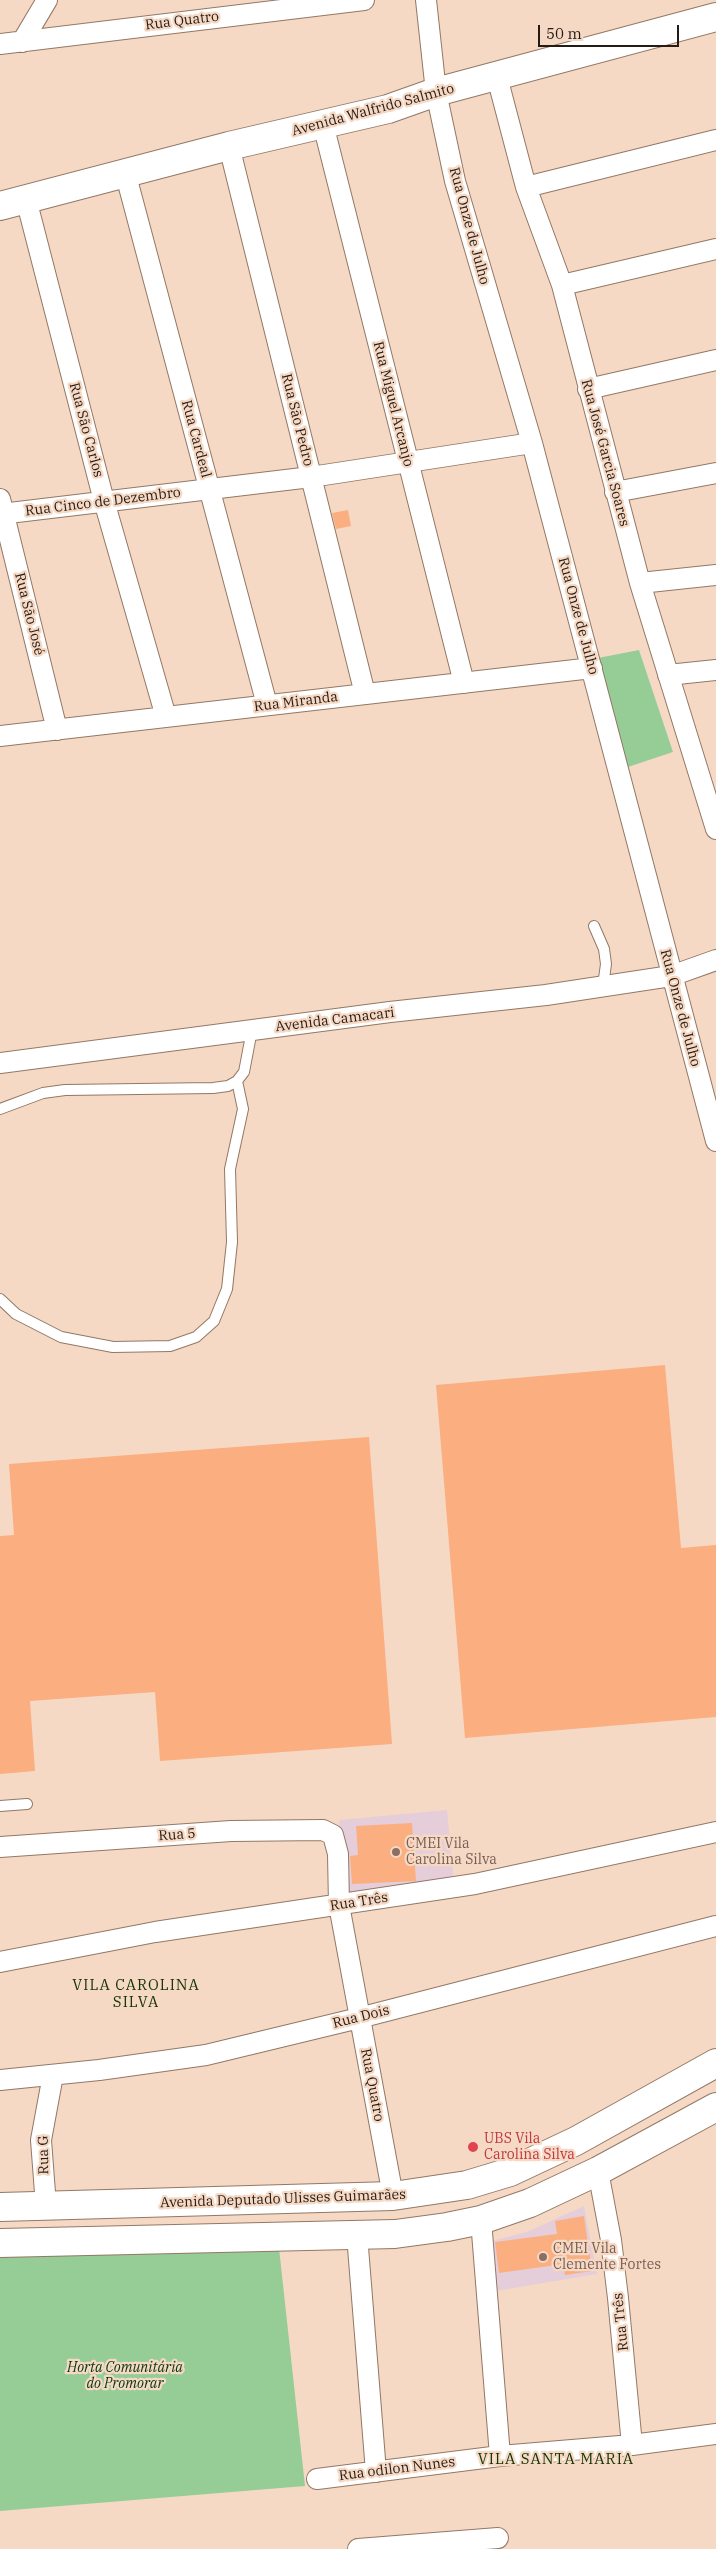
<!DOCTYPE html>
<meta charset="utf-8">
<style>
body{margin:0}
#map{position:relative;width:716px;height:2549px;overflow:hidden;background:#f6d9c4;font-family:"IBM Plex Serif",serif}
canvas{display:block}
.scale{position:absolute;left:538px;top:25px;width:141px;height:22px;box-sizing:border-box;border:2px solid #261b14;border-top:0;padding-left:6px;font-size:15px;line-height:18px;white-space:nowrap;color:#261b14;-webkit-text-stroke:4px #f6d9c4;paint-order:stroke}
</style>
<div id="map">
<canvas width="716" height="2549"></canvas>
<div class="scale">50 m</div>
</div>
<script>
const g = document.querySelector('canvas').getContext('2d');
g.lineJoin = 'round';
function fillPath(path, color) { g.fillStyle = color; g.fill(path, 'evenodd'); }
const toPath = rows => new Path2D(rows.map(r => 'M' + r).join(''));
function trace(path, color, width, dash) { g.strokeStyle = color; g.lineWidth = width; g.lineCap = dash ? 'butt' : 'round'; g.setLineDash(dash || []); g.stroke(path); }
function write(font, color, halo, rows, align = 'center') {
  g.font = font + ' "IBM Plex Serif",serif'; g.lineWidth = 4.5; g.setLineDash([]); g.textBaseline = 'middle'; g.strokeStyle = halo; g.fillStyle = color; for (const [text, x, y, turn = 0] of rows) {
    g.save(); g.translate(x, y); g.rotate((+turn || 0) * Math.PI / 180); g.textAlign = isNaN(turn) ? turn : align; if (halo) g.strokeText(text, 0, 0); g.fillText(text, 0, 0); g.restore();
  }
}
fillPath(toPath([
 [447,1810,454,1883,346,1893,339,1820],
 [584,2206,597,2274,496,2291,491,2241,527,2232]
]), '#e5ced9');
fillPath(toPath([
 [639,650,673,752,625,768,598,658],
 [279,2248,305,2486,0,2511,0,2255]
]), '#96cd97');
fillPath(toPath([
 [348,510,351,526,336,529,332,513],
 [665,1365,681,1548,716,1545,716,1717,465,1738,436,1385],
 [369,1437,392,1744,160,1761,155,1692,30,1701,35,1771,0,1774,0,1536,14,1535,9,1464],
 [412,1823,416,1881,352,1884,350,1856,358,1855,356,1826],
 [584,2216,592,2271,565,2275,563,2264,499,2273,495,2242,557,2234,555,2221]
]), '#fbae80');
const lane = toPath([
 [594,926,604,949,606,964,603,986],
 [0,1109,43,1093,65,1090,213,1088,228,1086,237,1081,244,1072,252,1030],
 [0,1299,16,1314,61,1337,113,1347,170,1346,196,1337,214,1321,227,1289,232,1242,230,1169,243,1109,237,1081],
 [0,1806,27,1804]
]);
const street = toPath([
 [426,0,436,92,455,181,532,443,716,1141],
 [22,42,47,0],
 [0,44,364,0],
 [497,77,526,187,562,285,640,583,716,829],
 [323,124,464,683],
 [229,146,365,694],
 [125,172,267,705],
 [526,187,716,140],
 [26,199,104,501,166,717],
 [562,285,716,249],
 [588,389,716,360],
 [615,492,716,473],
 [0,499,57,730],
 [0,514,311,477,532,443],
 [640,583,716,575],
 [668,675,716,670],
 [0,736,592,668],
 [0,1063,390,1012,546,995,671,976,716,960],
 [0,1847,231,1831,323,1830,333,1835,338,1854,339,1905,393,2196],
 [0,1962,155,1932,475,1884,716,1832],
 [0,2080,99,2070,206,2055,359,2018,716,1926],
 [598,2171,611,2240,618,2298,632,2445],
 [46,2206,41,2140,53,2075],
 [481,2220,500,2456],
 [357,2235,376,2472],
 [317,2479,500,2456,632,2445,716,2434],
 [358,2549,498,2538]
]);
const secondary = toPath([
 [0,206,229,146,388,109,436,92,716,17],
 [0,2207,393,2196,467,2185,510,2172,576,2141,716,2063],
 [0,2243,395,2234,447,2227,481,2220,530,2203,598,2171,716,2107]
]);
trace(lane, '#927865', 12);
trace(street, '#927865', 22);
trace(secondary, '#927865', 30);
trace(lane, '#fff', 10);
trace(street, '#fff', 20);
trace(secondary, '#fff', 28);
for (const [x, y, r, color] of [
 [396,1852,5,"#8d6e63"],
 [473,2147,6,"#e0444e"],
 [543,2257,5,"#8d6e63"]
]) { const dot = new Path2D(); dot.arc(x, y, r, 0, 2 * Math.PI); g.fillStyle = color; g.fill(dot); trace(dot, '#f6d9c4', 2); }
write('14px', '#261b14', '#f6d9c4', [
 ["Rua Quatro",182,21,-7],
 ["Avenida Walfrido Salmito",373,110,-15],
 ["Rua Onze de Julho",469,226,75],
 ["Rua Miguel Arcanjo",393,404,76],
 ["Rua São Pedro",297,420,76],
 ["Rua São Carlos",86,430,75],
 ["Rua Cardeal",196,439,75],
 ["Rua José Garcia Soares",605,453,75],
 ["Rua Cinco de Dezembro",103,502,-7],
 ["Rua São José",29,614,76],
 ["Rua Onze de Julho",578,616,75],
 ["Rua Miranda",296,702,-7],
 ["Rua Onze de Julho",680,1008,75],
 ["Avenida Camacari",335,1020,-7],
 ["Rua 5",177,1835,-4],
 ["Rua Três",359,1902,-9],
 ["Rua Dois",361,2017,-14],
 ["Rua Quatro",372,2085,79],
 ["Rua G",44,2155,-91],
 ["Avenida Deputado Ulisses Guimarães",283,2199,-2],
 ["Rua Três",621,2322,-96],
 ["Rua odilon Nunes",397,2469,-7]
]);
write('14px', '#785e54', '#f6d9c4', [
 ["CMEI Vila",406,1844],
 ["Carolina Silva",406,1860],
 ["CMEI Vila",553,2249],
 ["Clemente Fortes",553,2265]
], 'left');
write('14px', '#be3a42', '#f6d9c4', [
 ["UBS Vila",484,2139],
 ["Carolina Silva",484,2155]
], 'left');
write('italic 14px', '#09370f', '#f6d9c4', [
 ["Horta Comunitária",125,2368],
 ["do Promorar",125,2384]
]);
g.letterSpacing = '1px';
write('15px', '#153405', '#f6d9c4', [
 ["VILA CAROLINA",136,1986],
 ["SILVA",136,2003],
 ["VILA SANTA MARIA",556,2460]
]);
g.letterSpacing = '0px';
</script>
